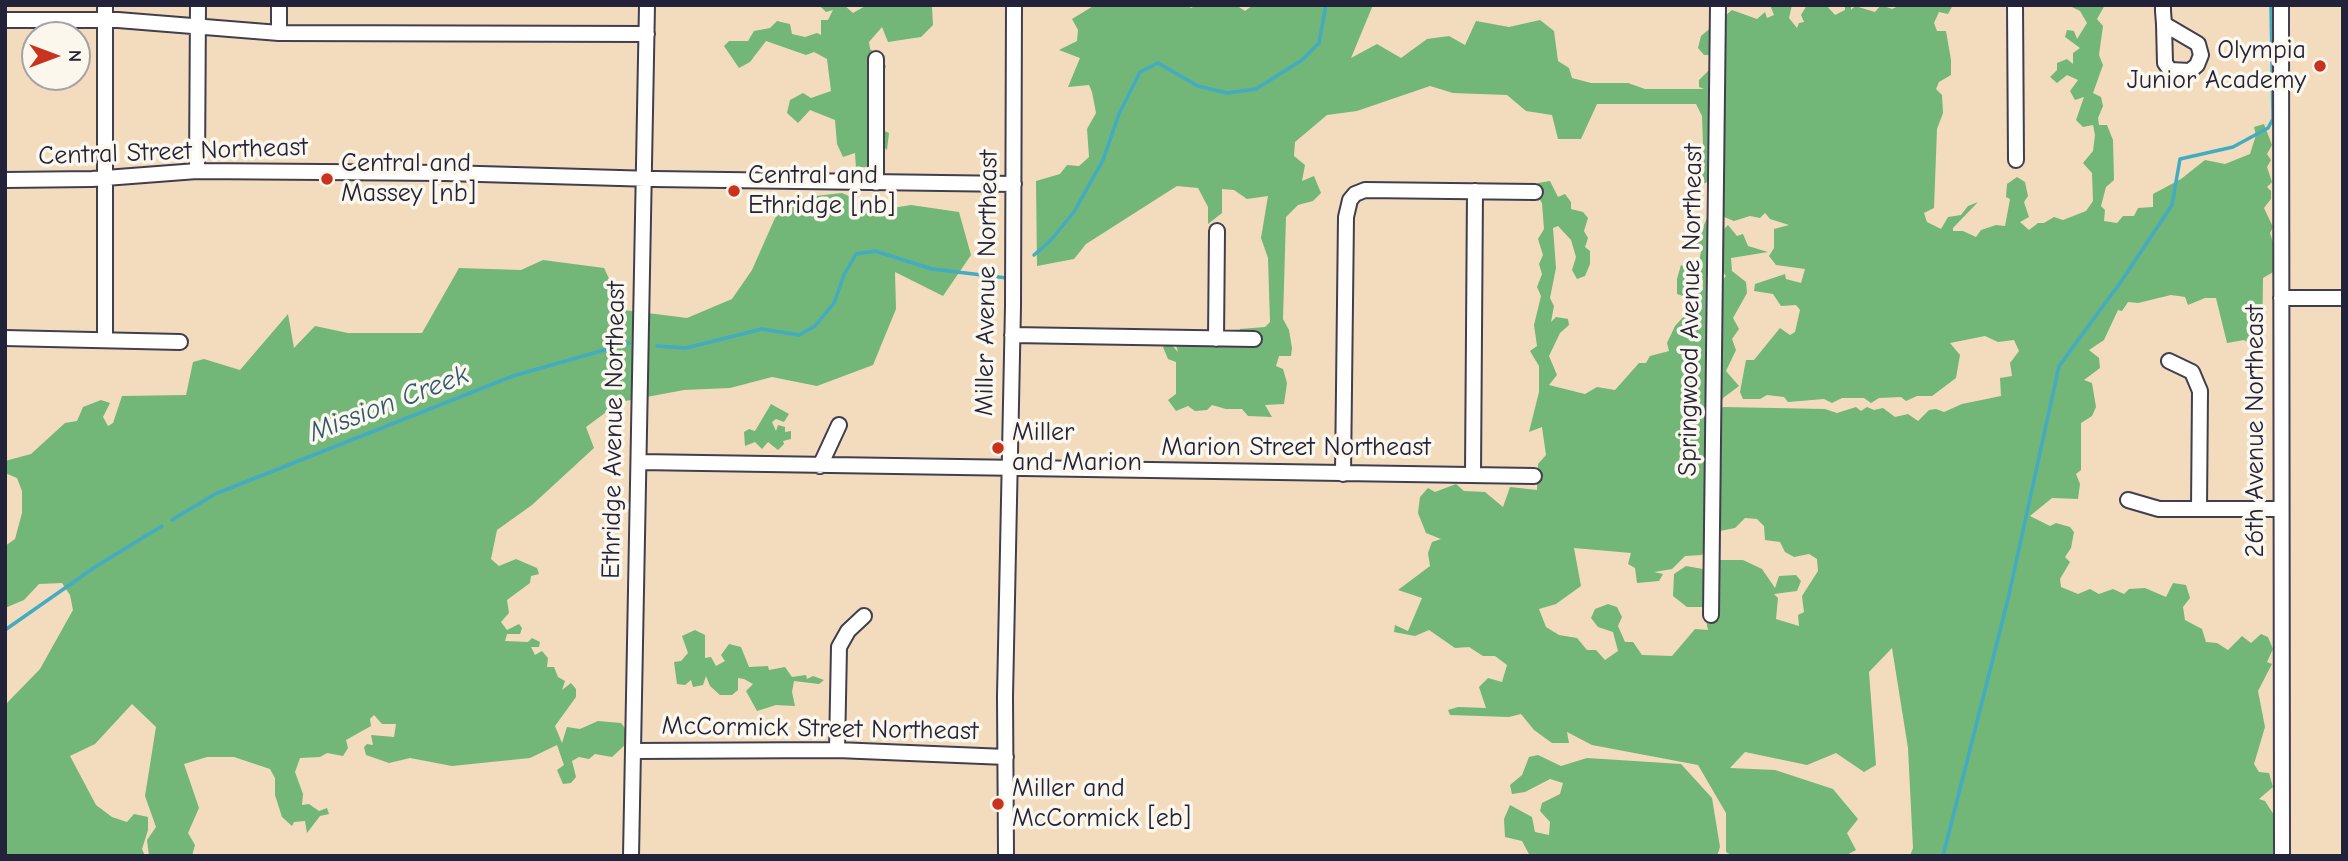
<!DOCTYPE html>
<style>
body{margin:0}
#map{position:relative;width:2348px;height:861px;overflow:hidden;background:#f2dcbd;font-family:"Comic Neue",sans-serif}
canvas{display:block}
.frame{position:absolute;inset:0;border:7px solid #22223b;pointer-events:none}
.north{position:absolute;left:21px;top:21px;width:70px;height:70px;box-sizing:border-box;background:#fbf7ec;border:2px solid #a4a2a5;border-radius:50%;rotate:90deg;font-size:19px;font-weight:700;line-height:28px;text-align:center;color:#22223b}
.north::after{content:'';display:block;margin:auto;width:24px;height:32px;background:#c8321e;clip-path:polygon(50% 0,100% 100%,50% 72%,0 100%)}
</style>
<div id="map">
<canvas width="2348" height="861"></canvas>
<div class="frame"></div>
<div class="north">N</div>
</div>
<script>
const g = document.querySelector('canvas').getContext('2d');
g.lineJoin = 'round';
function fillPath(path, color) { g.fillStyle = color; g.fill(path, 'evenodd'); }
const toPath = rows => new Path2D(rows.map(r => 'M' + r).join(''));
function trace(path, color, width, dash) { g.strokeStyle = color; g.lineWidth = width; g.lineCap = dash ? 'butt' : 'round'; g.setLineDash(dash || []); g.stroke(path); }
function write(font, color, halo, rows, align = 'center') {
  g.font = font + ' "Comic Neue",sans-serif'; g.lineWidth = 7; g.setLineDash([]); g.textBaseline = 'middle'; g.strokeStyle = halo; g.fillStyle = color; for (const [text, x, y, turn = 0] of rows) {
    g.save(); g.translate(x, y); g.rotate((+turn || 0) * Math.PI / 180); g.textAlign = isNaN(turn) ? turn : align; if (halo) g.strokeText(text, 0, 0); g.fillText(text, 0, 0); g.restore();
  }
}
fillPath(toPath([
 [819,5,844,5,853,13,867,5,932,7,933,25,921,37,888,42,882,27,869,42,870,49,883,59,886,67,868,90,872,100,868,123,889,133,887,150,871,136,873,166,856,168,855,153,843,157,837,144,835,120,810,110,798,123,787,113,790,100,803,93,811,98,831,91,827,59,814,52,806,55,766,41,750,62,739,68,724,46,729,41,748,41,754,31,770,28,777,21,790,24,792,34,805,37,817,33,821,35,821,20,828,20,833,10,826,12],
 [1095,5,1187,5,1191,8,1197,5,1236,5,1245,11,1253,5,1373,5,1351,58,1377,44,1401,58,1427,39,1449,36,1465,45,1476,21,1509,27,1540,20,1554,31,1558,61,1569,68,1572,78,1591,83,1628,83,1645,89,1704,89,1699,87,1699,80,1708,71,1715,76,1724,95,1723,84,1711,55,1704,55,1698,48,1701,36,1732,10,1757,19,1765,12,1767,18,1774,15,1770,5,1792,5,1789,18,1797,28,1799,23,1804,22,1801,15,1807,5,1826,5,1835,15,1845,10,1845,5,1851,5,1851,10,1855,6,1875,12,1881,5,1892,9,1901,5,1953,5,1948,14,1939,12,1934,23,1937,31,1946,31,1951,60,1951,75,1939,82,1936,89,1942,95,1943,113,1937,129,1934,208,1924,213,1927,222,1941,229,1948,217,1961,215,1968,206,1978,202,1953,228,1953,231,1963,231,1976,237,1981,230,1996,225,2005,226,2010,199,2006,197,2007,184,2017,177,2025,182,2028,196,2024,202,2029,217,2020,222,2029,230,2038,223,2044,223,2054,217,2063,220,2086,211,2093,201,2092,173,2083,163,2093,151,2095,135,2093,125,2083,127,2076,120,2084,97,2075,100,2070,91,2078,80,2067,75,2057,83,2050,77,2057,70,2057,63,2067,59,2073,64,2073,53,2080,48,2065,37,2067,30,2074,31,2077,39,2087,23,2080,11,2068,5,2105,5,2097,19,2103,26,2099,55,2103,65,2093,93,2101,97,2103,106,2098,118,2099,125,2107,125,2113,140,2114,180,2106,187,2101,206,2105,210,2104,221,2117,223,2123,216,2134,216,2138,208,2153,207,2153,194,2181,179,2205,160,2225,164,2250,154,2256,135,2254,127,2264,124,2272,145,2267,154,2271,160,2267,167,2272,182,2267,187,2271,191,2271,199,2264,208,2273,227,2270,233,2276,252,2275,271,2263,278,2262,344,2249,344,2244,340,2227,343,2216,298,2205,298,2188,305,2185,297,2171,295,2138,303,2128,302,2122,311,2118,310,2104,340,2089,350,2099,358,2100,368,2084,380,2092,383,2096,407,2092,416,2081,423,2081,470,2076,474,2080,484,2078,499,2052,498,2030,516,2050,526,2056,523,2070,527,2074,532,2071,548,2065,557,2070,562,2060,579,2061,587,2078,594,2090,589,2099,594,2113,589,2124,594,2129,589,2145,588,2166,597,2173,583,2186,585,2190,598,2183,607,2185,620,2202,629,2206,642,2217,643,2228,650,2242,636,2251,643,2261,634,2268,637,2273,649,2267,662,2272,664,2258,691,2265,727,2254,764,2259,772,2269,773,2273,787,2259,799,2265,801,2274,815,2275,856,1910,856,1913,848,1908,748,1892,648,1869,672,1876,765,1864,772,1836,753,1807,765,1745,752,1730,768,1775,770,1833,789,1858,819,1847,833,1856,850,1845,856,1733,856,1726,852,1726,813,1698,765,1592,745,1567,732,1569,743,1552,743,1534,730,1521,714,1509,717,1450,715,1448,710,1458,707,1486,708,1479,687,1488,678,1502,682,1507,665,1495,656,1483,656,1469,647,1455,648,1429,630,1415,636,1394,632,1395,625,1408,631,1422,598,1398,590,1430,566,1428,553,1432,542,1441,539,1426,533,1418,513,1420,497,1428,488,1435,492,1456,484,1464,491,1485,492,1503,507,1510,487,1537,490,1538,464,1546,455,1542,427,1529,432,1539,392,1539,366,1530,351,1537,346,1534,325,1541,296,1537,287,1542,274,1539,264,1543,255,1538,239,1544,229,1542,203,1535,192,1538,183,1550,181,1558,197,1565,194,1571,202,1571,209,1583,212,1588,218,1584,231,1588,238,1585,247,1590,251,1590,264,1585,276,1577,279,1572,270,1576,257,1571,240,1558,226,1553,228,1556,268,1550,298,1554,306,1551,322,1556,317,1568,319,1569,325,1560,333,1549,356,1557,375,1549,385,1585,394,1597,387,1615,390,1639,363,1646,363,1650,356,1669,351,1667,343,1675,326,1686,314,1688,305,1696,304,1697,291,1703,290,1703,280,1686,297,1677,294,1677,279,1681,265,1688,268,1699,262,1701,252,1692,241,1699,236,1708,216,1713,219,1721,282,1726,276,1721,270,1720,259,1724,244,1718,235,1728,225,1737,236,1743,234,1748,246,1768,252,1731,258,1732,271,1746,282,1747,293,1733,318,1739,329,1732,339,1736,350,1726,371,1739,386,1723,398,1716,415,1707,546,1702,555,1685,556,1672,569,1654,572,1663,574,1659,581,1637,583,1635,568,1628,564,1631,553,1574,548,1581,586,1556,604,1539,609,1546,627,1559,635,1577,638,1587,650,1596,650,1605,660,1618,651,1613,632,1598,627,1591,618,1595,609,1608,604,1617,607,1622,617,1618,626,1625,642,1633,642,1642,655,1672,656,1695,629,1708,630,1703,607,1687,607,1673,596,1674,574,1686,566,1714,571,1720,560,1743,560,1762,569,1775,588,1779,576,1796,575,1801,581,1797,591,1774,594,1778,598,1776,619,1799,626,1798,615,1804,612,1802,596,1818,571,1817,559,1809,554,1794,557,1785,552,1780,542,1765,540,1764,526,1757,519,1745,518,1735,528,1715,532,1720,411,1723,407,1825,409,1837,413,1856,407,1861,411,1867,407,1874,410,1883,408,1895,417,1908,414,1918,421,1929,410,1936,409,1944,412,1962,404,2001,396,2000,378,2012,376,2010,363,2019,351,2014,340,1998,342,1985,336,1950,343,1960,355,1956,378,1932,396,1917,396,1906,401,1901,397,1879,398,1871,403,1864,398,1842,398,1832,403,1824,399,1788,402,1784,397,1767,395,1760,399,1743,399,1740,392,1746,360,1754,360,1780,328,1790,335,1795,332,1800,310,1796,305,1781,306,1773,294,1754,291,1755,284,1785,274,1786,279,1801,283,1805,269,1776,265,1769,256,1774,248,1774,229,1789,225,1770,219,1765,213,1760,218,1750,216,1734,221,1724,217,1714,208,1724,199,1710,177,1708,182,1698,185,1693,172,1703,145,1702,116,1696,104,1597,104,1581,139,1558,139,1552,115,1526,111,1507,95,1453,93,1430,86,1357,111,1327,115,1295,142,1294,156,1305,165,1302,181,1314,176,1321,193,1313,201,1298,205,1286,217,1283,319,1289,330,1292,348,1291,356,1279,356,1276,366,1283,369,1287,383,1284,404,1265,405,1272,417,1248,416,1242,409,1226,409,1212,405,1207,410,1195,411,1188,406,1176,411,1168,400,1176,394,1176,362,1168,359,1163,347,1169,342,1178,352,1176,345,1237,346,1240,329,1265,327,1270,322,1268,258,1261,238,1268,196,1247,199,1234,190,1222,189,1222,213,1208,224,1208,207,1198,188,1177,186,1086,244,1074,259,1037,266,1036,181,1060,174,1067,165,1079,166,1089,157,1087,129,1096,113,1092,92,1089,85,1068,87,1080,58,1059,50,1077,41,1078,30,1072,19],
 [842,193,880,210,911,205,959,212,971,255,943,296,895,272,896,309,873,365,817,386,772,377,730,388,684,390,620,402,586,427,594,448,532,505,497,530,491,559,499,566,516,559,537,568,539,574,531,576,530,583,507,600,509,613,501,622,507,630,519,624,522,628,520,634,507,634,505,641,528,642,532,638,540,642,539,647,531,647,535,655,542,651,548,658,547,667,554,667,558,677,565,681,562,690,571,683,576,689,576,697,555,726,562,743,567,727,580,729,598,721,621,723,628,732,625,745,612,757,595,754,589,759,579,757,572,761,576,777,571,783,563,784,557,770,564,765,557,745,530,758,452,766,410,758,389,763,366,755,364,747,367,744,373,745,371,735,394,737,396,724,382,724,374,715,370,719,371,726,346,740,348,748,343,756,327,753,320,757,300,758,295,772,303,794,302,805,309,804,319,811,327,808,329,814,320,816,307,833,305,821,294,822,292,826,282,817,275,795,275,778,270,769,234,757,207,757,184,764,199,808,188,833,195,845,192,856,149,856,147,840,156,827,145,796,156,727,132,704,95,744,70,756,96,805,112,817,127,822,134,814,148,817,148,830,142,849,145,856,5,856,5,705,40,669,73,610,70,595,62,583,39,584,24,600,5,608,5,546,15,539,22,513,22,491,17,478,5,473,5,461,31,454,65,423,77,421,83,407,101,400,110,403,103,417,108,426,113,423,122,396,186,395,193,362,204,359,240,370,288,314,294,348,315,326,348,333,422,333,459,268,521,270,543,260,604,268,624,310,687,318,732,299,752,270,775,218,798,198],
 [771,404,789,414,784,422,776,419,772,422,776,431,778,425,785,427,785,432,791,431,791,439,783,441,784,444,778,450,768,442,762,449,755,442,745,446,744,432,749,429,755,431],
 [695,630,705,635,705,658,711,657,716,666,725,661,721,655,729,644,741,647,749,667,768,666,769,670,785,667,792,677,806,675,807,679,813,676,824,680,819,684,794,681,792,692,795,706,776,705,757,711,746,691,753,684,744,679,738,678,738,690,732,695,720,695,710,686,706,676,703,685,693,687,691,680,685,685,677,684,674,662,681,661,688,653,682,636],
 [1538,755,1561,766,1587,758,1681,764,1712,798,1720,847,1717,856,1530,856,1522,841,1505,837,1504,819,1510,805,1532,817,1535,832,1549,835,1550,822,1540,811,1542,803,1560,794,1563,783,1550,779,1525,792,1512,794,1510,785,1522,775,1529,757]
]), '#72b678');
trace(toPath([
 [1034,255,1050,241,1074,212,1103,160,1119,114,1140,72,1158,63,1198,86,1227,93,1256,89,1302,60,1319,43,1326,5],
 [657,346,686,348,762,329,799,335,815,326,834,303,844,275,856,254,875,251,932,269,1007,278],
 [172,520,215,494,513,376,629,343],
 [5,630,95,567,162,526],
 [1943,856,2008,599,2059,366,2120,283,2172,205,2180,159,2233,147,2268,128,2273,119,2271,5]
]), '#43abc2', 3.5);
const minor = toPath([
 [2015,5,2016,160],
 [2163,5,2163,11,2164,24,2165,63,2170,70,2190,71,2197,65,2201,55,2198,44,2164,24],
 [2281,5,2282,856],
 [5,20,118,20,279,33,647,34],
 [279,33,279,5],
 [876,59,876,183],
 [197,171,198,5],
 [5,180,92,179,197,171,445,173,654,179,1014,184],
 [2281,298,2343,298],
 [1012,335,1254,339],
 [5,338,180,342],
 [105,338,105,5],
 [1216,339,1217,231],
 [2169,361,2192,372,2200,391,2199,509],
 [639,462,1534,476],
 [820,466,839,425],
 [1343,474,1346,217,1350,200,1355,194,1365,190,1535,192],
 [1473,474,1475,191],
 [2128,500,2159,509,2281,509],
 [1711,615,1718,5],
 [837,750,839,647,848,631,864,616],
 [633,751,837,750,1006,757],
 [631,856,647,5],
 [1006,856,1005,696,1013,306,1014,5]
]);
trace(minor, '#413e4e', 18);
trace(minor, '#fff', 14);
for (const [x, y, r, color] of [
 [2320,66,7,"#c8321e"],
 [327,179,7,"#c8321e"],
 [734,191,7,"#c8321e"],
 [998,448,7,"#c8321e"],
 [998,804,7,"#c8321e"]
]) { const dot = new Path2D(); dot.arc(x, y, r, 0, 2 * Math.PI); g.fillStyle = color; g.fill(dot); trace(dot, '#fbf7ec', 2.5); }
write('26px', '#22223b', '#fbf7ec', [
 ["Olympia",2306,51,"right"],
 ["Junior Academy",2306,81,"right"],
 ["Central and",341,164],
 ["Massey [nb]",341,194],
 ["Central and",748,176],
 ["Ethridge [nb]",748,206],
 ["Miller",1012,433],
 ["and Marion",1012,463],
 ["Miller and",1012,789],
 ["McCormick [eb]",1012,819]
], 'left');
write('26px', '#22223b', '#fbf7ec', [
 ["Central Street Northeast",173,152,-2],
 ["Miller Avenue Northeast",987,283,-89],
 ["Springwood Avenue Northeast",1691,310,-89],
 ["Ethridge Avenue Northeast",614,430,-89],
 ["26th Avenue Northeast",2256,431,-90],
 ["Marion Street Northeast",1296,448],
 ["McCormick Street Northeast",820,729,1]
]);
write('italic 28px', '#2f5971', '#fbf7ec', [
 ["Mission Creek",389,404,-21]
]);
</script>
